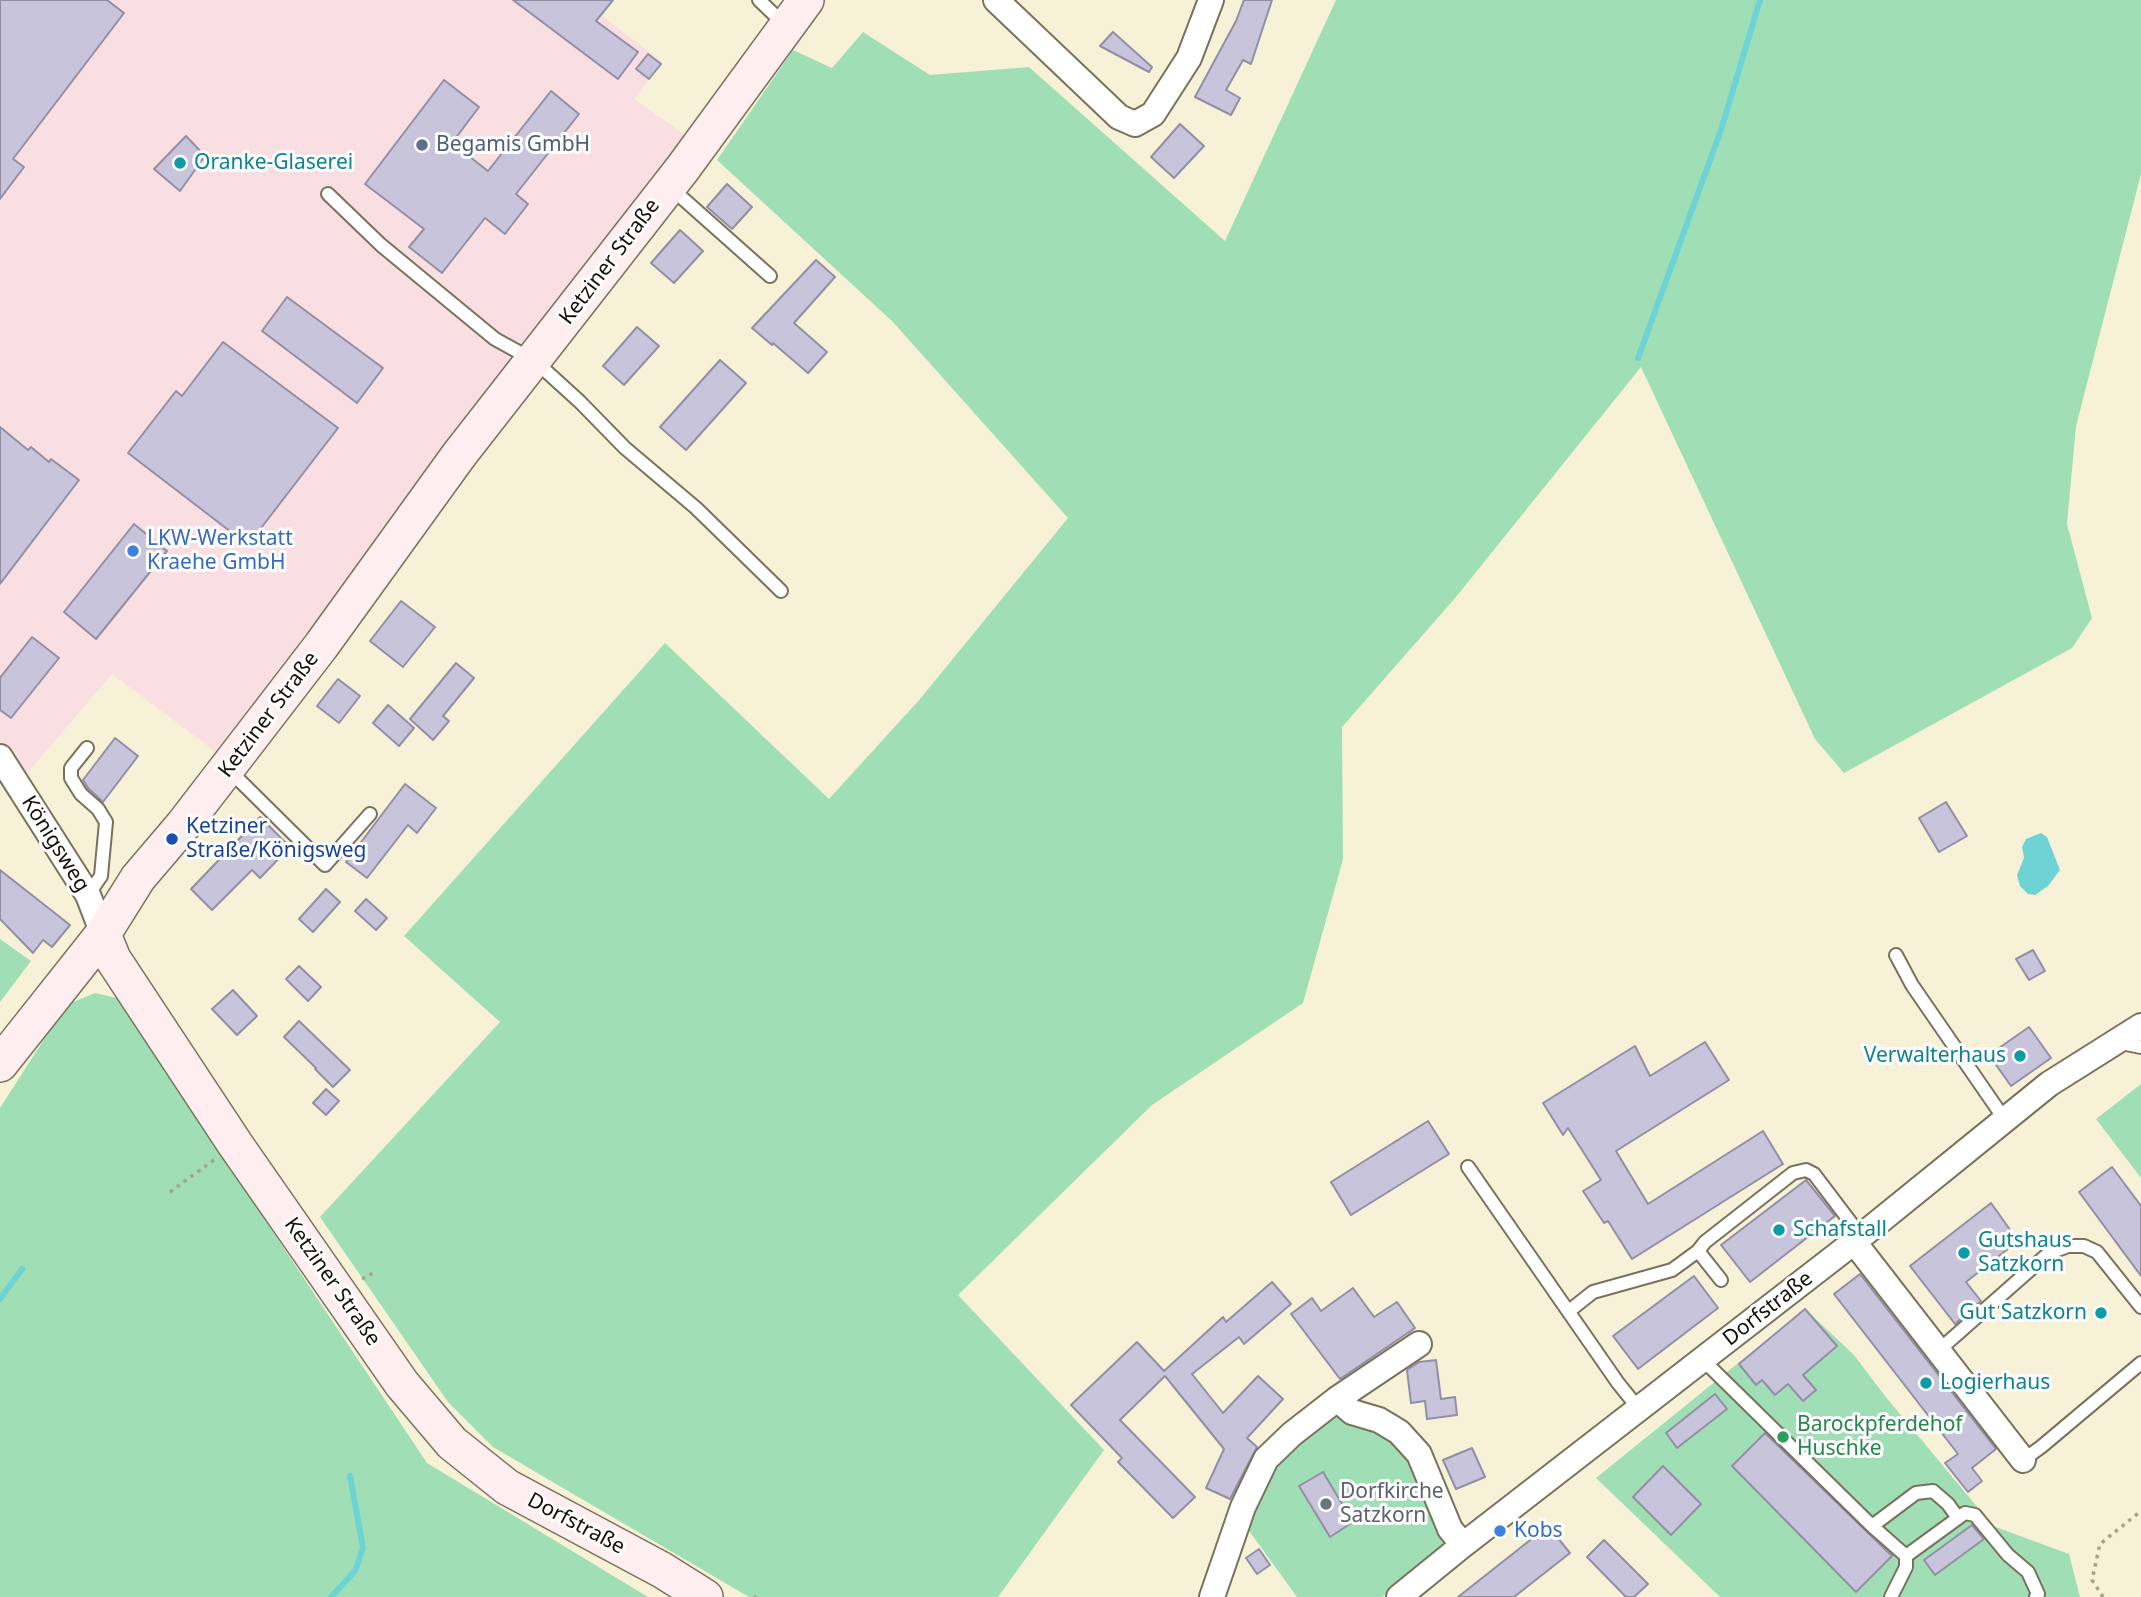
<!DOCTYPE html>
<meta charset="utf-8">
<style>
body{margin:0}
canvas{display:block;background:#f7f1d8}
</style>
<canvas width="2141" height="1597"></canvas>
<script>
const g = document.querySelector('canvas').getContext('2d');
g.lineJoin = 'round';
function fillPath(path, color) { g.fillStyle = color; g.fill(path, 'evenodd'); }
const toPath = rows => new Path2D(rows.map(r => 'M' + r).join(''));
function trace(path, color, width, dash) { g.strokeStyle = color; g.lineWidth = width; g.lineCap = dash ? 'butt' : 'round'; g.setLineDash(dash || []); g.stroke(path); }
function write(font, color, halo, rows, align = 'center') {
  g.font = font + ' "Noto Sans",sans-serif'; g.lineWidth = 6; g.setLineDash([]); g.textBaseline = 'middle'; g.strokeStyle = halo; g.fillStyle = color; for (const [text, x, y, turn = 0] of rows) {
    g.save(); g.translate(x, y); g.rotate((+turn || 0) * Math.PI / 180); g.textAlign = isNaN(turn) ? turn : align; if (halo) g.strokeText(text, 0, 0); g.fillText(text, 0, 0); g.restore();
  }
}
fillPath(toPath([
 [0,0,582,0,662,62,634,99,685,135,216,752,112,674,19,783,0,752]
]), '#fadfe2');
fillPath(toPath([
 [1336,0,2141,0,2141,174,2076,426,2067,524,2092,618,2072,648,1844,773,1815,739,1641,367,1456,597,1342,727,1343,859,1303,1003,1152,1105,958,1295,1104,1450,998,1597,749,1597,493,1447,448,1402,320,1217,500,1022,404,936,665,643,829,799,920,699,1068,518,893,322,717,160,793,50,832,68,863,32,930,75,1029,67,1225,241],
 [0,939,31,961,0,1002],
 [95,993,117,998,427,1463,648,1597,0,1597,0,1108,66,1005],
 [2141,1084,2141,1178,2096,1119],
 [1805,1309,1854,1355,1885,1396,1993,1526,2069,1554,2080,1597,1720,1597,1596,1478],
 [1332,1411,1374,1425,1413,1457,1448,1543,1382,1597,1297,1597,1247,1528,1273,1465]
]), '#a0dfb5');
fillPath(toPath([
 [2041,833,2047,837,2060,870,2048,886,2035,895,2028,894,2020,886,2017,875,2024,858,2022,847,2026,839]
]), '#6dd3d5');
trace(toPath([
 [1638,358,1721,130,1760,0],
 [0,1299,22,1269],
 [331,1597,355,1571,363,1548,350,1476]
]), '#6dd3d5', 6);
const building = toPath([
 [0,0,107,0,124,13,13,159,24,167,0,199,0,0],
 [513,0,613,0,596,21,638,52,618,79,513,0],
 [1244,0,1272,0,1251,64,1243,60,1226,90,1240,98,1231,115,1195,97,1236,21,1244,0],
 [1113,32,1152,67,1149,72,1100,46,1113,32],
 [648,54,661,64,649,79,636,69,648,54],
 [444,80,479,107,452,143,488,171,551,91,579,114,516,194,528,204,505,234,485,218,442,273,409,247,424,229,365,184,444,80],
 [1180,124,1204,146,1174,178,1151,157,1180,124],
 [186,136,205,156,180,191,154,169,186,136],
 [727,184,752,207,732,229,707,207,727,184],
 [680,230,703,251,674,283,651,263,680,230],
 [816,260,835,277,794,323,827,352,808,373,773,343,772,345,752,328,816,260],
 [287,297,383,368,357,403,262,331,287,297],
 [637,327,659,346,624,385,603,366,637,327],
 [223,342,338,428,248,545,128,453,176,391,182,396,223,342],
 [720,360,746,383,686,450,660,427,720,360],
 [0,427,28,450,31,447,49,462,51,459,79,480,0,584,0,427],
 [134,524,167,551,96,639,64,612,134,524],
 [401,601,435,627,403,667,370,641,401,601],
 [32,637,59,658,11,718,0,710,0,678,32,637],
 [456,663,474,678,443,716,449,721,433,740,410,719,456,663],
 [338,679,360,696,339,723,317,706,338,679],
 [388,705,414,728,399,746,373,723,388,705],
 [115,738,138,756,103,802,88,788,83,780,115,738],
 [405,784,436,808,417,833,408,825,367,878,346,862,405,784],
 [1946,802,1967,836,1939,852,1919,818,1946,802],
 [260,817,290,847,260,878,252,870,212,910,191,889,260,817],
 [0,870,70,925,52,947,43,940,33,953,0,919,0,870],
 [326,889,340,902,313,932,299,919,326,889],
 [366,899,387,918,376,930,355,911,366,899],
 [2033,950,2045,971,2029,980,2016,959,2033,950],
 [299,966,321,987,308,1001,286,979,299,966],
 [233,990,257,1016,237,1035,212,1009,233,990],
 [299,1021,350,1070,333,1087,315,1069,316,1068,284,1037,299,1021],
 [2029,1027,2051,1058,2011,1086,1989,1055,2029,1027],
 [1705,1042,1729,1080,1616,1151,1648,1204,1763,1131,1783,1164,1632,1259,1608,1221,1604,1223,1583,1191,1601,1180,1568,1128,1563,1135,1543,1103,1635,1046,1650,1076,1705,1042],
 [326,1089,339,1101,326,1115,313,1103,326,1089],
 [1428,1121,1449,1154,1351,1215,1331,1182,1428,1121],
 [2112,1167,2141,1206,2141,1276,2079,1192,2112,1167],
 [1806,1180,1835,1216,1750,1282,1721,1245,1806,1180],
 [1991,1203,2018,1241,1966,1282,1981,1301,1955,1324,1910,1266,1991,1203],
 [1860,1274,1996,1449,1972,1468,1982,1481,1968,1492,1945,1463,1958,1454,1834,1294,1860,1274],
 [1694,1276,1718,1308,1638,1369,1613,1336,1694,1276],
 [1272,1282,1291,1304,1244,1344,1239,1337,1192,1374,1223,1413,1258,1376,1283,1399,1247,1438,1257,1447,1230,1499,1206,1488,1224,1449,1165,1376,1120,1420,1195,1497,1173,1518,1118,1462,1122,1458,1071,1405,1137,1342,1164,1371,1223,1317,1226,1322,1272,1282],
 [1353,1288,1374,1317,1397,1302,1415,1328,1340,1379,1291,1314,1312,1298,1321,1311,1353,1288],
 [1805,1309,1837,1346,1803,1375,1816,1390,1803,1401,1788,1384,1775,1395,1762,1380,1756,1385,1739,1364,1805,1309],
 [1436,1360,1441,1399,1455,1397,1457,1415,1427,1419,1425,1401,1411,1403,1407,1370,1419,1362,1436,1360],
 [1715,1394,1727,1409,1677,1448,1666,1433,1715,1394],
 [1765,1433,1892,1556,1856,1592,1732,1466,1765,1433],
 [1472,1448,1485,1477,1456,1489,1443,1460,1472,1448],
 [1663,1466,1701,1504,1671,1535,1633,1497,1663,1466],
 [1323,1472,1353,1522,1330,1537,1299,1486,1323,1472],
 [1972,1525,1984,1539,1935,1575,1924,1560,1972,1525],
 [1548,1526,1570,1553,1514,1597,1458,1597,1548,1526],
 [1604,1540,1648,1584,1634,1597,1626,1597,1587,1557,1604,1540],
 [1259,1549,1270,1565,1257,1574,1246,1558,1259,1549]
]);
fillPath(building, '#c7c4db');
trace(building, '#928fa5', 2);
const lane = toPath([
 [759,0,784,24],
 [671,188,770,276],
 [328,194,381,245,495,339,535,361,580,402,625,448,696,508,781,591],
 [87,748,71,768,71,778,81,794,98,809,106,822,101,876,88,895],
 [228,769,325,865,370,814],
 [1896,955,1912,985,2005,1120],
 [2116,1042,2141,1047],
 [1468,1167,1618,1383,1639,1409],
 [1721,1280,1698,1251,1705,1242,1793,1173,1806,1170,1814,1174,1861,1236],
 [1569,1311,1593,1292,1672,1270,1698,1251],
 [1938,1351,2049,1253,2068,1246,2084,1246,2097,1252,2141,1307],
 [1703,1360,1872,1526,1906,1556,1906,1567,1891,1597],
 [2023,1460,2041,1447,2141,1363],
 [1872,1526,1916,1493,1933,1491,1948,1504,1958,1518],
 [1906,1556,1965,1513,1975,1515,2008,1555,2028,1572,2038,1594,2036,1597]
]);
const street = toPath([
 [996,0,1119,117,1135,124,1153,114,1189,58,1211,0],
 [0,757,88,895,103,934],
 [1854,1242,2023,1460],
 [1337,1399,1352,1412,1379,1420,1399,1432,1419,1454,1450,1529,1463,1545],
 [1212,1597,1243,1507,1266,1459,1292,1434,1337,1399,1419,1344],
 [1399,1597,1463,1545,1854,1242,2049,1084,2141,1026]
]);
const secondary = toPath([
 [103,934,113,959,235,1144,402,1384,452,1443,507,1487,662,1570,705,1597],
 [0,1064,103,934,138,878,184,824,321,646,459,455,683,168,806,0]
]);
trace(lane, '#78725c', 16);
trace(street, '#78725c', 28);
trace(secondary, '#78725c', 38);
trace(toPath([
 [170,1192,214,1160],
 [362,1279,373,1273],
 [755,1597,756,1596],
 [2103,1597,2092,1580,2100,1544,2141,1511]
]), '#a7a28f', 3.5, [3.5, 5]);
trace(lane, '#fff', 12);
trace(street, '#fff', 24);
trace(secondary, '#feeeef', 35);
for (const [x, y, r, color] of [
 [422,145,7,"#5c6f8a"],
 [180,163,7,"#0f9aa8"],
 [133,551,7,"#3f7fe0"],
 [172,839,7,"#1a4fb4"],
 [2020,1056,7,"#0f9aa8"],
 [1779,1230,7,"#0f9aa8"],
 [1964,1253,7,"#0f9aa8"],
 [2101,1313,7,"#0f9aa8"],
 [1926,1383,7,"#0f9aa8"],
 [1783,1437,7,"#2e9e5b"],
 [1326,1504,7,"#6b7280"],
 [1500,1531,7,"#3f7fe0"]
]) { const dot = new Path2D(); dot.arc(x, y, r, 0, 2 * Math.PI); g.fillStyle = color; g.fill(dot); trace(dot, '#fefefe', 2.5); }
write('21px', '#4e5e75', '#fefefe', [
 ["Begamis GmbH",436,145]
], 'left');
write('21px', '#0d838f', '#fefefe', [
 ["Oranke-Glaserei",194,163],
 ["Verwalterhaus",2006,1056,"right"],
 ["Schafstall",1793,1230],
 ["Gutshaus",1978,1241],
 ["Satzkorn",1978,1265],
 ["Gut Satzkorn",2087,1313,"right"],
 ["Logierhaus",1940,1383]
], 'left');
write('21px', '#110f07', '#fefefe', [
 ["Ketziner Straße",610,262,-53],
 ["Ketziner Straße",269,715,-53],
 ["Königsweg",55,844,58],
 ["Ketziner Straße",332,1282,55],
 ["Dorfstraße",1768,1309,-38],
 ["Dorfstraße",576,1524,28]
]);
write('21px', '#366cbe', '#fefefe', [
 ["LKW-Werkstatt",147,539],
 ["Kraehe GmbH",147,563],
 ["Kobs",1514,1531]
], 'left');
write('21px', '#164399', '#fefefe', [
 ["Ketziner",186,827],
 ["Straße/Königsweg",186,851]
], 'left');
write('21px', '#27864d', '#fefefe', [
 ["Barockpferdehof",1797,1425],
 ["Huschke",1797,1449]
], 'left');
write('21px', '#5b616d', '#fefefe', [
 ["Dorfkirche",1340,1492],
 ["Satzkorn",1340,1516]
], 'left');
</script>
